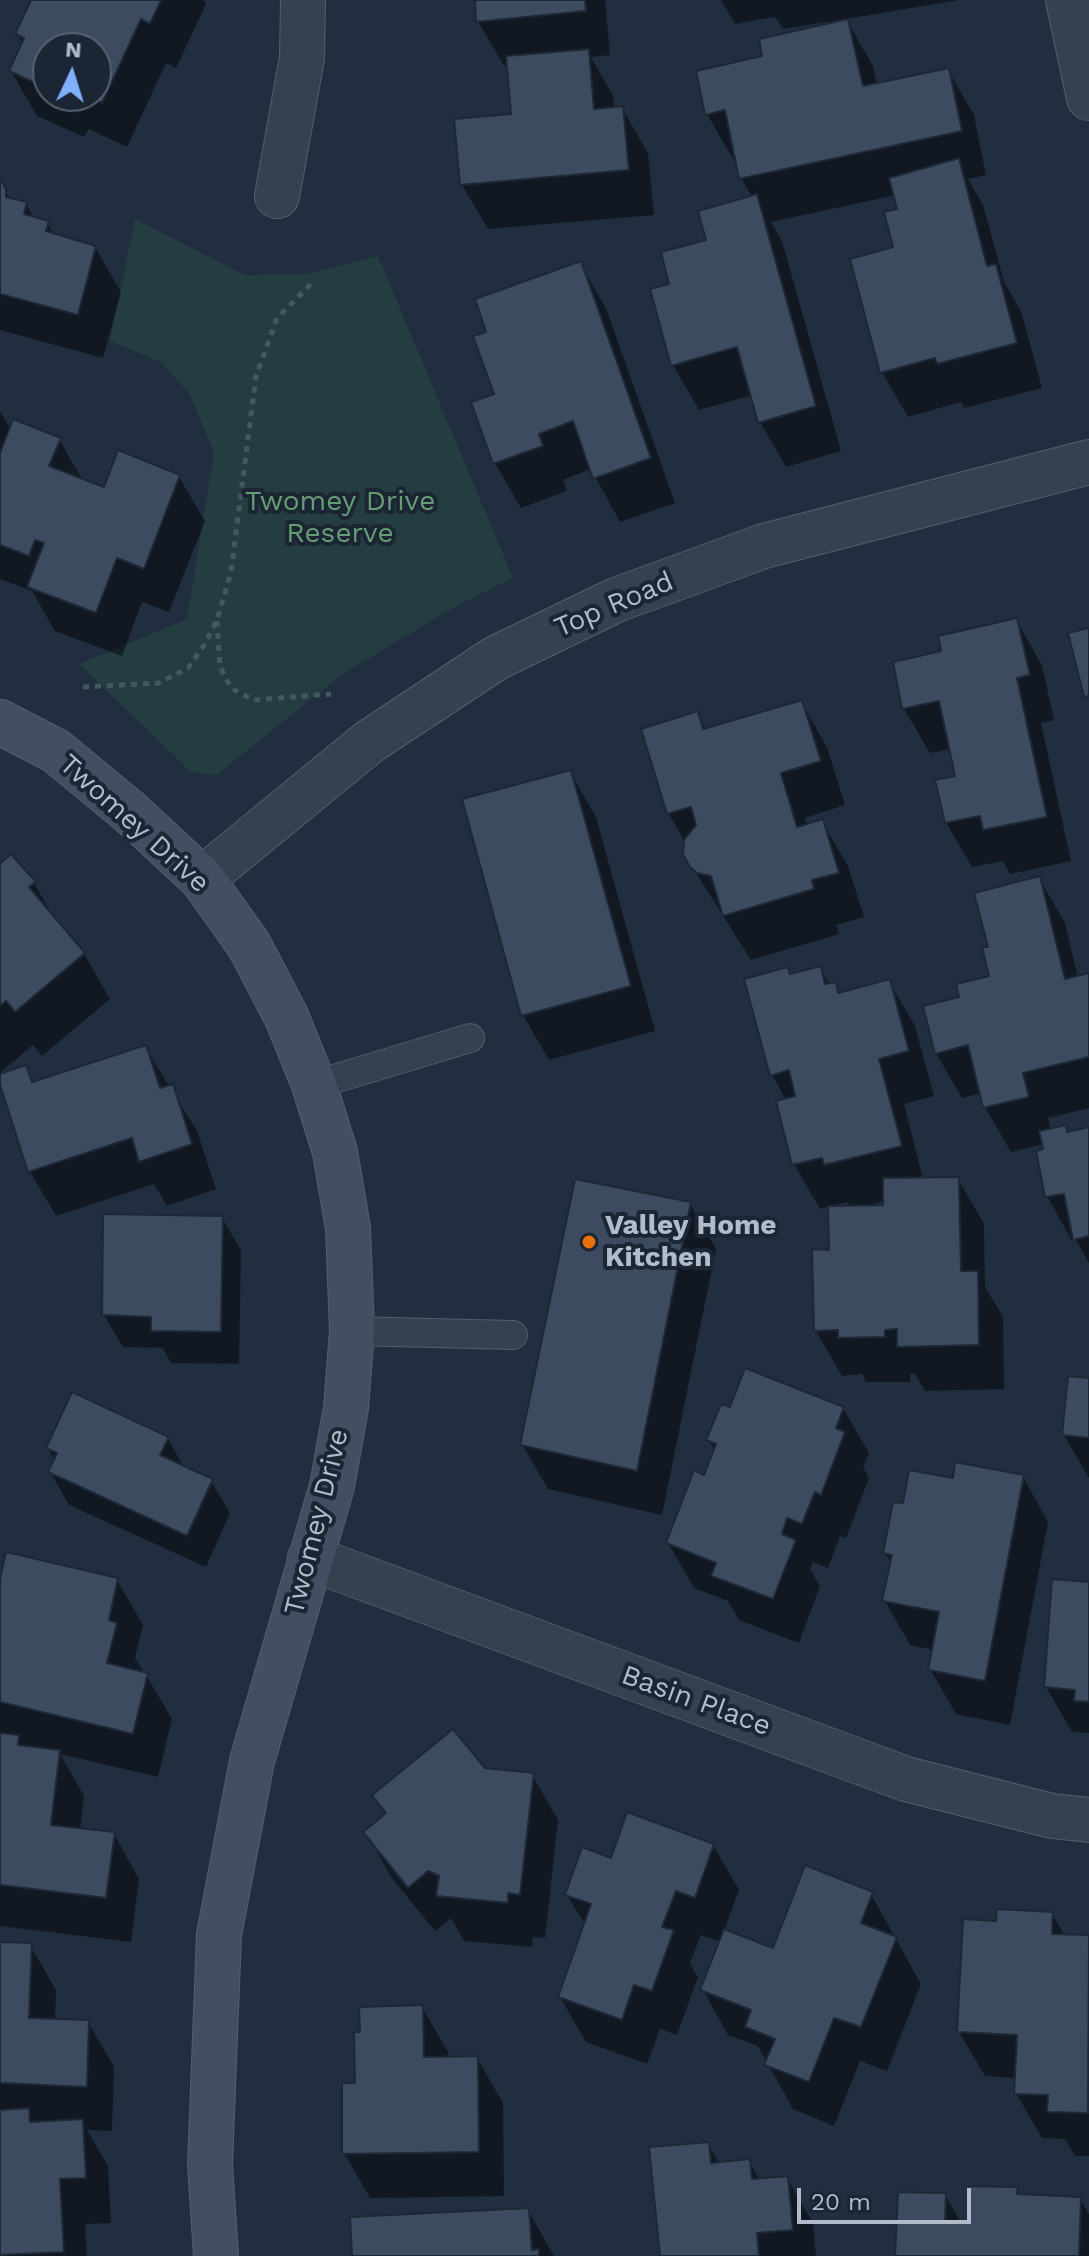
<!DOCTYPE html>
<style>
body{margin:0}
#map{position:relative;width:1089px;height:2256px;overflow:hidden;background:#212e40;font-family:"Work Sans",sans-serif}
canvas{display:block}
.north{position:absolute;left:32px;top:32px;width:80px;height:80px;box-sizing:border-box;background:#1b2534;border:2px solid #576170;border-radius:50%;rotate:4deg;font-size:22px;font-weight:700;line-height:32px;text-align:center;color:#b2bbca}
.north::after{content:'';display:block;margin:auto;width:28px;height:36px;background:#82b0ff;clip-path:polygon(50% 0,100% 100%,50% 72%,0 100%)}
.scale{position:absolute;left:797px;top:2188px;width:174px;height:36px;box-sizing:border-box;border:4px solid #b2bbca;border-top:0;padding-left:10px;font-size:24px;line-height:28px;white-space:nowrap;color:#b2bbca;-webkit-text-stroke:6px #1b2534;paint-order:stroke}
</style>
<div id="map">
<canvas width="1089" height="2256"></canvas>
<div class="north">N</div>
<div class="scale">20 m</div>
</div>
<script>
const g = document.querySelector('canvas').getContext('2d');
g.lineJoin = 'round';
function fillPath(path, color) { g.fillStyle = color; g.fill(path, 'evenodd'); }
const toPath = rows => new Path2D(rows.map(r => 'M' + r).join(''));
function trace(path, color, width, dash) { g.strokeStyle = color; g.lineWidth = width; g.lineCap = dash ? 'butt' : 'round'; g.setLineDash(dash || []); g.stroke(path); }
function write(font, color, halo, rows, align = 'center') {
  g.font = font + ' "Work Sans",sans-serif'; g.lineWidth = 8; g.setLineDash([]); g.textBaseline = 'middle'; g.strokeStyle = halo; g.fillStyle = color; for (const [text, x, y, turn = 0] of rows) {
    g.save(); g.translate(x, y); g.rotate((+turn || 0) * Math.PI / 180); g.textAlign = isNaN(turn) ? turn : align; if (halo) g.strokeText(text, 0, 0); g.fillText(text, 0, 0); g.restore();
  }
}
fillPath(toPath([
 [135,219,245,275,306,274,378,256,513,578,456,606,341,675,216,775,191,772,79,664,187,619,214,452,189,393,161,362,110,341]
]), '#243d41');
fillPath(toPath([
 [33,0,203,0,206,4,176,68,166,63,127,147,89,129,84,137,37,116,11,71,23,44,17,34],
 [48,48,96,48,96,96,48,96],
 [473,0,605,0,610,55,591,57,613,96,615,109,622,108,648,153,654,215,488,229,462,185,513,115,508,65,504,66,478,21,477,7],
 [721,0,959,0,846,19,873,66,877,85,948,70,974,115,986,175,968,179,983,205,1004,282,1021,311,1042,388,964,408,961,402,908,417,882,372,900,211,896,195,771,222,782,241,841,451,786,467,760,422,753,395,699,410,673,365,672,285,708,241,752,197,741,178,737,158,733,159,707,114,765,58,827,26,826,22,783,29,775,17,735,24],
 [0,184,11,200,26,204,34,219,47,223,55,236,95,247,121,292,103,358,0,330],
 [580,264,606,308,675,503,620,522,591,469,563,480,567,491,521,508,495,463,496,395,489,333],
 [0,411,11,430,59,439,83,481,105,490,179,477,205,521,169,612,142,602,122,656,55,631,32,591,0,579],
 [1016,620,1042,665,1054,720,1041,723,1071,861,1010,874,1003,861,972,867,946,822,957,777,951,749,930,753,904,709,895,663,944,653],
 [801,702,827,747,845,805,805,818,807,826,822,822,848,866,864,917,836,925,839,934,751,960,689,862,686,844,669,814,644,730,697,714,706,730],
 [570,772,596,817,655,1031,549,1060,523,1015],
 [0,866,34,883,57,923,84,954,110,999,42,1056,33,1045,0,1073],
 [1039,878,1065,923,1078,978,1089,975,1089,1108,1048,1118,1051,1131,1065,1128,1069,1134,1089,1129,1089,1263,1076,1240,1072,1241,1047,1196,1044,1144,1011,1152,985,1107,982,1093,962,1098,936,1053,962,998,991,977,990,948],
 [820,968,830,985,834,984,840,994,889,982,915,1026,934,1096,904,1104,923,1179,958,1179,984,1224,985,1287,1003,1317,1004,1389,925,1391,915,1374,910,1374,910,1382,866,1382,862,1374,842,1376,816,1331,831,1252,830,1206,820,1209,794,1164,786,1100,772,1075,791,976],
 [885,1201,885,1207,866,1206],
 [848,1202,851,1208,831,1206],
 [145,1047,197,1131,216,1189,167,1206,154,1184,56,1216,30,1172,0,1076,25,1068,34,1083],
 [690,1204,716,1249,662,1515,548,1489,522,1444],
 [222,1218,241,1250,239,1364,171,1363,163,1348,123,1347,104,1315],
 [1089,1380,1089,1478,1064,1435],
 [843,1408,869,1453,863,1467,869,1478,846,1538,840,1536,828,1568,813,1562,810,1569,820,1586,799,1643,739,1620,728,1601,694,1588,668,1543,705,1478,715,1452,709,1440,731,1410],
 [168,1439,185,1469,211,1481,230,1513,206,1567,69,1505,50,1472,55,1460,48,1448],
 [1023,1477,1048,1522,1010,1725,956,1714,930,1669,934,1650,910,1645,885,1601,892,1565,885,1553,954,1480],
 [117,1580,143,1625,135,1658,142,1669,141,1673,146,1675,172,1719,158,1777,60,1754,84,1796,80,1830,114,1834,139,1879,131,1942,0,1926,0,1587],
 [1089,1584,1089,1733,1072,1732,1046,1687],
 [532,1775,558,1820,545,1938,533,1937,532,1947,464,1941,451,1918,435,1931,391,1877,366,1832,386,1815,374,1795],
 [713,1845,739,1890,724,1931,775,1950,871,1894,921,1984,887,2071,860,2061,834,2126,793,2109,758,2046,728,2035,703,1990,721,1942,701,1935,690,1963,698,1977,677,2035,660,2029,647,2064,586,2042,560,1997,586,1926,567,1895,612,1860],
 [1052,1914,1065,1936,1089,1937,1089,2156,1075,2156,1065,2139,1042,2138,1016,2093,1017,2078,985,2076,959,2032],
 [0,1944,30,1945,56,1990,55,2021,88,2022,114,2067,112,2131,87,2130,108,2166,111,2223,85,2224,87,2256,0,2256],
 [422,2007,448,2052,448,2059,477,2058,503,2103,504,2196,370,2198,344,2153,357,2085],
 [708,2144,720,2164,749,2161,760,2181,787,2178,813,2223,816,2256,662,2256],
 [1017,2189,1021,2196,1080,2199,1089,2214,1089,2256,897,2256,945,2195,962,2224,970,2225],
 [528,2210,554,2256,354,2256]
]), '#0007');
const building = toPath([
 [31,0,161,0,150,24,141,19,102,103,86,96,96,96,96,48,48,48,48,89,9,71,24,38,15,34,31,0],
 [475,0,585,0,586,11,476,22,475,0],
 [848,19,863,86,949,68,962,131,739,179,725,110,705,115,696,71,762,56,759,39,848,19],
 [589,49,594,109,623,106,629,170,460,185,454,119,511,114,506,56,589,49],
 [959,158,987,266,996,264,1017,343,937,364,935,358,880,373,850,259,893,247,884,212,897,209,889,178,959,158],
 [0,179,6,189,6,197,27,202,24,214,49,221,46,231,96,246,78,315,0,294,0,179],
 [757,194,816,406,758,423,737,347,671,366,650,289,669,284,661,252,706,240,698,211,757,194],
 [581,261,651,458,593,479,573,421,539,434,543,446,493,464,471,402,494,394,473,336,486,332,475,299,581,261],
 [13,419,61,438,49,466,104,487,118,450,180,475,144,569,117,558,96,613,27,587,44,543,35,540,29,556,0,545,0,453,13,419],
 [1017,618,1030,675,1017,678,1047,817,983,830,980,816,945,823,935,780,955,776,939,701,902,709,893,662,941,651,938,636,1017,618],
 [1089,628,1089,696,1084,697,1068,633,1089,628],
 [802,700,821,761,781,773,797,827,823,819,839,873,812,880,814,889,723,916,711,876,697,873,690,867,683,854,684,840,696,825,691,807,667,814,641,729,698,711,703,729,802,700],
 [571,770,631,986,521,1016,462,799,571,770],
 [11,854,36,882,29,887,85,953,15,1012,6,1001,0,1006,0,864,11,854],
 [1040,876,1065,979,1089,973,1089,1057,1023,1073,1029,1097,983,1108,968,1045,935,1054,923,1006,959,997,956,984,989,976,982,947,988,947,974,893,1040,876],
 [821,966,825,984,836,982,838,993,890,979,909,1051,879,1059,902,1146,824,1165,822,1158,792,1165,776,1101,795,1096,789,1070,770,1076,744,979,788,967,790,974,821,966],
 [146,1045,160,1088,173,1084,192,1144,139,1162,132,1138,28,1172,0,1085,0,1074,26,1065,32,1082,146,1045],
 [1066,1125,1067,1132,1089,1127,1089,1236,1073,1240,1064,1194,1045,1197,1036,1151,1043,1149,1039,1131,1066,1125],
 [959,1177,961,1271,978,1271,979,1345,897,1347,897,1329,885,1330,885,1337,838,1338,838,1330,814,1331,812,1249,829,1250,828,1206,883,1205,883,1178,959,1177],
 [575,1179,691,1202,637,1471,520,1445,575,1179],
 [103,1214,223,1216,221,1332,151,1331,151,1317,102,1315,103,1214],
 [745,1368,844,1407,836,1428,845,1432,821,1495,815,1492,802,1524,787,1518,782,1534,796,1540,773,1599,711,1576,716,1563,666,1543,694,1470,704,1475,716,1444,706,1440,721,1404,730,1407,745,1368],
 [1068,1376,1089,1378,1089,1438,1062,1435,1068,1376],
 [72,1392,169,1437,160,1455,213,1479,187,1536,48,1472,57,1453,46,1448,72,1392],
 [955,1462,1024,1475,985,1681,928,1670,939,1612,882,1601,892,1555,883,1553,893,1502,903,1503,909,1470,953,1478,955,1462],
 [6,1552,118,1578,109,1620,117,1623,107,1663,148,1673,133,1734,0,1702,0,1579,6,1552],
 [1052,1579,1089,1582,1089,1702,1074,1701,1075,1690,1044,1687,1052,1579],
 [453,1729,485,1768,534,1773,520,1895,508,1893,508,1903,436,1896,439,1876,428,1871,408,1888,363,1832,386,1813,372,1795,453,1729],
 [0,1733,19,1735,18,1745,60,1750,51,1825,115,1832,106,1898,0,1885,0,1733],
 [627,1812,714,1844,695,1898,676,1891,662,1927,674,1930,652,1991,634,1985,622,2020,558,1997,591,1904,565,1895,582,1847,611,1858,627,1812],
 [805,1865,873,1892,861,1923,897,1937,861,2027,834,2018,809,2082,764,2065,775,2039,745,2027,751,2010,700,1990,724,1929,773,1948,805,1865],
 [997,1909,1053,1912,1052,1934,1089,1935,1088,2113,1047,2112,1048,2095,1014,2094,1017,2035,957,2032,963,1919,996,1921,997,1909],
 [0,1942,32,1943,29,2018,89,2020,87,2087,0,2083,0,1942],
 [423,2005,424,2057,478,2056,479,2152,342,2154,342,2083,355,2083,354,2032,360,2032,359,2007,423,2005],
 [29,2108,30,2122,83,2119,86,2178,60,2179,64,2252,0,2255,0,2110,29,2108],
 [709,2142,711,2163,750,2159,752,2179,788,2176,793,2230,757,2233,759,2256,660,2256,649,2147,709,2142],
 [969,2186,1018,2187,1017,2194,1081,2197,1079,2256,895,2256,898,2192,946,2193,945,2222,968,2223,969,2186],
 [529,2208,532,2250,539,2249,539,2256,352,2256,350,2217,529,2208]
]);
fillPath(building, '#3d4b60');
trace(building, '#1d2736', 2);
const lane = toPath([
 [314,1085,470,1038],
 [352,1331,513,1335]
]);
const street = toPath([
 [1068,0,1089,98],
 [277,196,302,58,303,0],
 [202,879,369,742,496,658,616,600,764,546,1089,462],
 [310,1558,906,1779,1052,1816,1089,1820]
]);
const secondary = toPath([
 [0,722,56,751,131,813,202,879,249,945,287,1018,314,1085,335,1152,348,1228,352,1331,346,1408,332,1486,252,1761,219,1935,210,2164,216,2256]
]);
trace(lane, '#545e6d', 30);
trace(street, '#545e6d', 46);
trace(secondary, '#545e6d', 46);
trace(toPath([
 [217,621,220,667,231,688,253,700,331,694],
 [83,687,159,683,188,668,205,644,217,620,231,572,256,376,277,318,313,282]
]), '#425a5d', 5, [6, 6]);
trace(lane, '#36404f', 28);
trace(street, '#36404f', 44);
trace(secondary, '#434e63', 44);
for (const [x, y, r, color] of [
 [589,1242,8,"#e8710a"]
]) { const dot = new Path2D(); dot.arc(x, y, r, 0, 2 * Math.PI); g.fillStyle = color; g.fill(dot); trace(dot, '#1b2534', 3); }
write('28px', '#669e74', '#1b2534', [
 ["Twomey Drive",340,502],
 ["Reserve",340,534]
]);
write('28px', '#b2bbca', '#1b2534', [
 ["Top Road",614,605,-23],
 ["Twomey Drive",134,824,42],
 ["Twomey Drive",317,1522,-76],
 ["Basin Place",696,1701,20]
]);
write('bold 28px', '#b2bbca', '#1b2534', [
 ["Valley Home",605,1226],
 ["Kitchen",605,1258]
], 'left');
</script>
